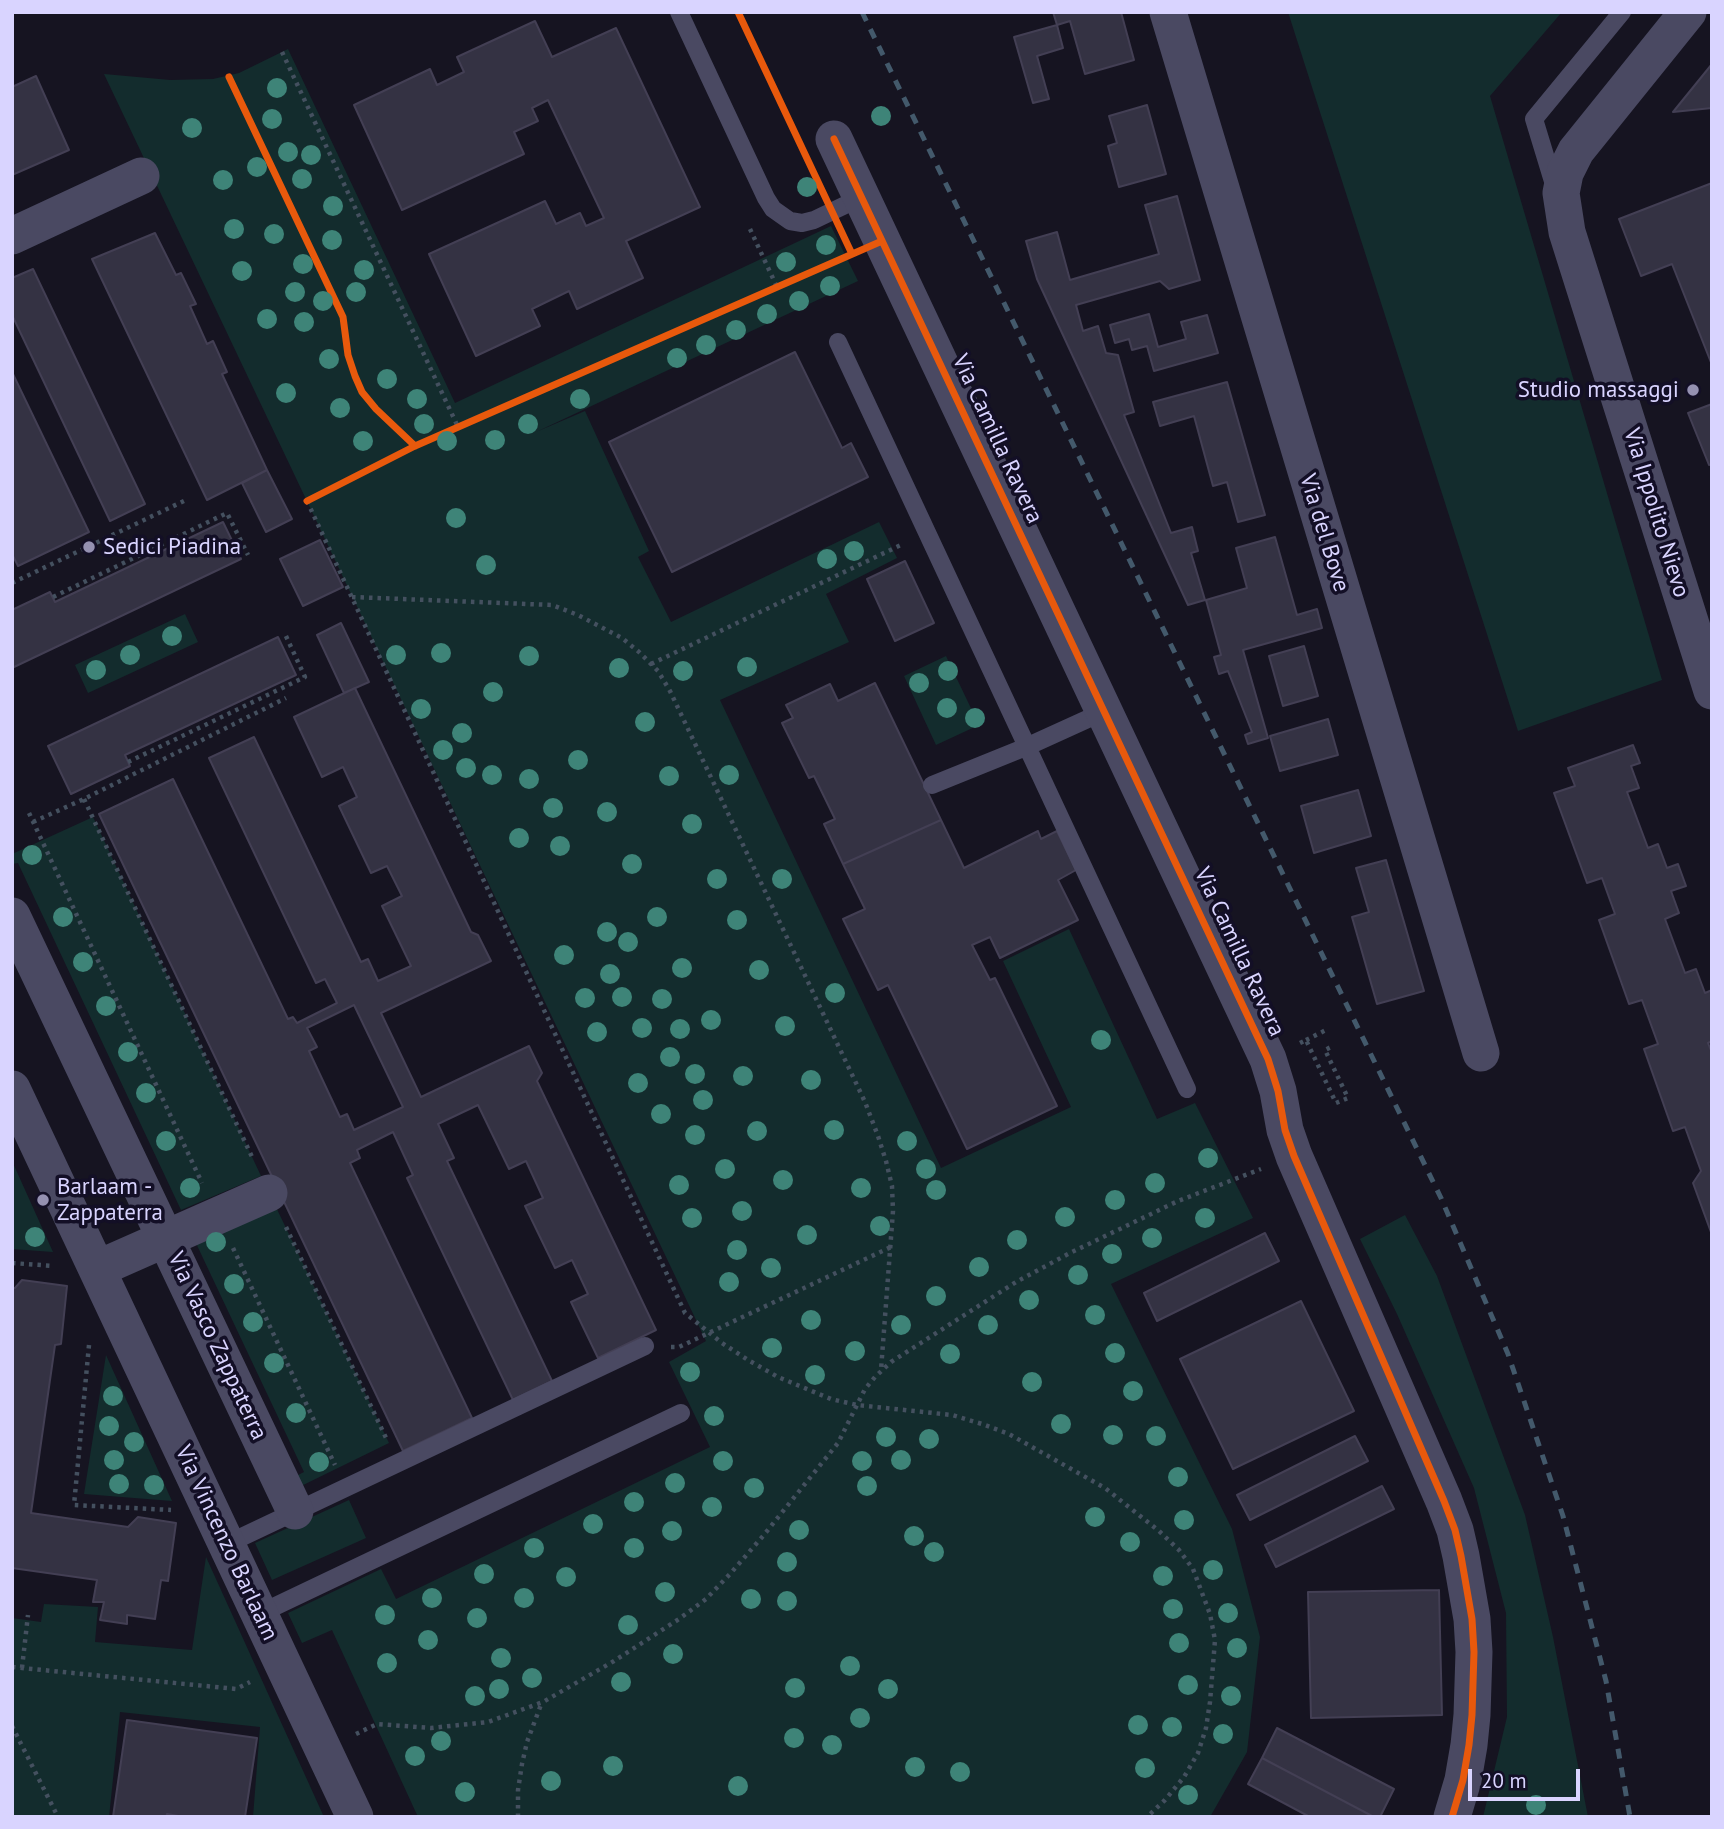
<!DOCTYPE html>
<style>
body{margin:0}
#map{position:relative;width:1724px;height:1829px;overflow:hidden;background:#161421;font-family:"PT Sans",sans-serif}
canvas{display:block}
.frame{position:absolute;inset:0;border:14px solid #d9d4ff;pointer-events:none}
.scale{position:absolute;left:1468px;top:1769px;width:112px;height:32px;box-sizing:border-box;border:4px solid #d9d4ff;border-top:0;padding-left:9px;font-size:21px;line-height:24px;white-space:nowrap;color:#d9d4ff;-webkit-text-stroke:5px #130f26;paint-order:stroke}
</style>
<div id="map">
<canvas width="1724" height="1829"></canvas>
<div class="frame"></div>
<div class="scale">20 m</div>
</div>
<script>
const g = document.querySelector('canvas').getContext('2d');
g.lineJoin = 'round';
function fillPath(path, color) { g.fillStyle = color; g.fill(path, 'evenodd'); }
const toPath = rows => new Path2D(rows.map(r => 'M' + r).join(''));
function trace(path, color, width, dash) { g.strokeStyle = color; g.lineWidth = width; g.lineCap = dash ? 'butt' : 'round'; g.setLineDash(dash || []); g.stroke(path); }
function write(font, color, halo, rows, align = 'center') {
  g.font = font + ' "PT Sans",sans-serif'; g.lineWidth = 7; g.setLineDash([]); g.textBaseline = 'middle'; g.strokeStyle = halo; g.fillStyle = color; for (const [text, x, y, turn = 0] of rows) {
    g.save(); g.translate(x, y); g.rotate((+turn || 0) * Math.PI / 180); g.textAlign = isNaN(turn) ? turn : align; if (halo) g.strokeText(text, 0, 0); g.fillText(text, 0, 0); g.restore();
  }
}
fillPath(toPath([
 [1288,12,1562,12,1490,96,1662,680,1518,731],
 [288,49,455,403,831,226,858,281,536,432,585,411,649,551,638,557,671,622,879,522,897,558,826,594,849,642,720,700,941,1168,1071,1107,1003,961,1069,929,1157,1119,1195,1103,1253,1218,1111,1284,1232,1529,1260,1637,1247,1752,1210,1817,418,1817,332,1630,302,1643,288,1613,381,1569,396,1599,710,1447,669,1362,706,1341,104,74,170,80,213,79,239,73],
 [185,614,198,642,88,693,75,665],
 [946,656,979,725,936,745,904,676],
 [93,817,261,1176,181,1210,18,863,12,864,12,854],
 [12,1161,53,1252,12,1249],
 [274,1203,389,1443,295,1489,290,1479,304,1472,194,1239],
 [1405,1215,1437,1276,1525,1515,1553,1637,1588,1817,1483,1817,1507,1717,1506,1613,1474,1488,1397,1314,1360,1239],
 [106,1355,172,1501,84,1494],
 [349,1500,366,1538,272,1580,255,1543],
 [206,1557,324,1817,253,1817,260,1727,120,1712,109,1817,12,1817,12,1618,41,1622,44,1604,98,1607,95,1642,192,1650]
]), '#132c2d');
const building = toPath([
 [1053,12,1121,12,1134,60,1085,74,1070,21,1057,25,1053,12],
 [535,21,552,57,616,28,700,207,626,241,643,278,577,309,569,291,532,309,540,326,476,356,429,254,545,201,556,224,580,213,586,226,604,218,548,100,532,108,538,121,514,132,524,154,402,210,354,105,430,69,437,85,464,72,457,57,535,21],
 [1057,25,1063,48,1037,56,1049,99,1033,103,1014,37,1057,25],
 [1712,64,1712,108,1673,112,1712,64],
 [36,76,69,150,12,175,12,87,36,76],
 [1147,105,1166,174,1119,187,1108,146,1117,143,1109,116,1147,105],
 [1712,183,1712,365,1672,264,1641,276,1619,219,1712,183],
 [1177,196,1200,280,1169,289,1160,281,1076,305,1083,331,1098,326,1106,353,1118,355,1134,412,1124,415,1171,533,1192,527,1198,551,1191,553,1205,600,1188,605,1037,279,1026,241,1057,232,1070,280,1159,254,1145,205,1177,196],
 [155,233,176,275,181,273,196,304,190,306,207,344,213,341,227,372,222,374,267,470,207,500,92,259,155,233],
 [33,269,145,504,110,521,12,315,12,278,33,269],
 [1149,314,1158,347,1186,339,1181,322,1207,315,1218,353,1154,371,1147,346,1132,350,1129,339,1115,343,1110,325,1149,314],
 [795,352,842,448,851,443,868,477,672,572,609,442,795,352],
 [12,372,89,532,18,566,12,554,12,372],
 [1227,382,1265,515,1238,522,1227,482,1213,486,1194,416,1160,426,1153,402,1227,382],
 [1712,404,1712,464,1709,465,1688,413,1712,404],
 [267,470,292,519,266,532,242,483,267,470],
 [223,522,241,559,14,667,12,664,12,610,50,592,55,602,223,522],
 [1275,537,1297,615,1317,609,1322,628,1243,650,1268,738,1248,744,1245,735,1252,732,1228,671,1219,674,1214,657,1221,655,1206,600,1247,588,1236,548,1275,537],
 [320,540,343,587,303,606,280,559,320,540],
 [905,561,934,623,895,641,867,579,905,561],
 [341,623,369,682,344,693,317,635,341,623],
 [278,637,296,675,125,755,130,766,71,794,48,746,278,637],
 [1304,646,1318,696,1283,706,1269,656,1304,646],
 [875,683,941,820,843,864,824,824,835,819,814,776,809,778,782,723,793,718,786,705,830,684,838,701,875,683],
 [355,688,471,932,478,935,491,961,381,1013,421,1097,529,1046,542,1073,537,1081,656,1330,598,1358,571,1302,588,1294,572,1260,555,1268,525,1206,543,1198,526,1161,509,1169,478,1105,438,1124,454,1158,447,1161,552,1381,513,1400,407,1178,413,1175,393,1132,357,1150,360,1158,350,1163,472,1418,403,1451,99,814,173,779,288,1019,293,1017,297,1023,337,1003,325,979,316,983,209,758,254,737,361,962,368,959,378,981,411,966,382,906,402,896,387,866,371,873,339,806,357,797,343,767,322,777,294,717,355,688],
 [354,1005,403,1107,354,1130,347,1114,340,1117,309,1051,317,1047,307,1028,354,1005],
 [1328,719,1338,755,1280,771,1270,736,1328,719],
 [1633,745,1640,763,1631,766,1639,788,1627,792,1648,848,1658,844,1667,868,1678,864,1686,886,1671,891,1679,913,1665,919,1685,973,1696,969,1705,993,1712,990,1712,1041,1708,1043,1712,1053,1712,1235,1693,1183,1701,1171,1685,1127,1673,1131,1644,1049,1658,1044,1642,1000,1629,1004,1599,920,1615,914,1602,878,1587,883,1554,793,1575,786,1568,768,1633,745],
 [1358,790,1371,836,1314,853,1301,806,1358,790],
 [941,820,964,868,1038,831,1041,839,1057,831,1076,870,1058,880,1078,920,1000,958,990,937,972,945,990,980,995,978,1057,1106,967,1149,888,985,878,990,843,919,865,909,843,864,941,820],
 [1386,860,1424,991,1377,1004,1352,917,1369,912,1356,868,1386,860],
 [1265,1233,1279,1261,1157,1321,1144,1293,1265,1233],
 [22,1280,67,1286,61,1344,55,1345,31,1513,128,1527,138,1517,176,1523,168,1581,161,1580,155,1619,127,1615,127,1624,100,1620,104,1602,93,1602,97,1580,12,1568,12,1288,15,1288,22,1280],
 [1301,1301,1354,1411,1233,1469,1180,1359,1301,1301],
 [1355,1436,1368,1461,1250,1520,1237,1495,1355,1436],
 [1382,1486,1394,1509,1276,1567,1265,1545,1382,1486],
 [1439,1590,1442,1715,1311,1718,1308,1592,1439,1590],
 [127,1720,257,1738,245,1817,184,1817,167,1814,166,1817,113,1817,127,1720],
 [1277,1728,1394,1789,1380,1817,1374,1817,1262,1758,1277,1728],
 [1262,1758,1374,1817,1310,1817,1248,1784,1262,1758]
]);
fillPath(building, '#343243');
trace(building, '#433f54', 2);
trace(toPath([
 [282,52,458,427],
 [750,229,777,287],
 [307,501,685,1313,722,1343,748,1360,778,1377,831,1399,857,1405,952,1415,982,1424,1009,1434,1105,1488,1159,1531,1179,1550,1193,1569,1210,1614,1215,1640,1210,1702,1206,1728,1198,1753,1184,1777,1165,1800,1147,1817],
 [12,583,188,499],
 [53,597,227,513,248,555],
 [352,597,552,605,578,615,622,638,639,652,658,671,670,691,865,1102,878,1136,886,1161,892,1186,893,1211,881,1370],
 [651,664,903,544],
 [128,762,305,677,285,634],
 [84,799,253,1159],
 [29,813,202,1183],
 [33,822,84,799,286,698],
 [1306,1040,1326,1030],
 [1300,1043,1306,1040,1336,1103,1348,1098,1325,1050,1333,1046],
 [286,1227,387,1440],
 [233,1248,335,1465],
 [12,1263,53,1266],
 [89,1345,74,1505,171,1510],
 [671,1347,679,1347,891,1247],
 [12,1667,236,1689,250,1682],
 [22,1668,28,1615],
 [12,1726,58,1817],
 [356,1734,377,1724,431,1728,488,1722,543,1702,614,1661,679,1619,706,1599,730,1574,763,1536,838,1443,865,1389,875,1377,891,1362,1016,1282,1070,1253,1178,1201,1261,1169],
 [518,1817,518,1790,522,1764,527,1742,542,1702]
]), '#44505f', 4.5, [3.5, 5]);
trace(toPath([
 [679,12,766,198,773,209,790,221,802,223,814,220,862,197],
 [1555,188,1534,119,1622,12],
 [838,342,1187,1089],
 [932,785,1026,747,1103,712],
 [227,1544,645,1346],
 [259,1614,681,1413]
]), '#4a4962', 18);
trace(toPath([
 [1168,12,1481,1053],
 [1688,12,1576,151,1565,173,1561,193,1567,232,1712,691],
 [834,139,1268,1059,1278,1091,1285,1130,1294,1156,1444,1501,1455,1530,1461,1556,1472,1619,1474,1652,1472,1715,1469,1745,1463,1780,1452,1817],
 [12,236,141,176],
 [12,916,295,1511],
 [12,1089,355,1817],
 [97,1269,269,1193]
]), '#4a4962', 37);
trace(toPath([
 [862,12,1441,1198,1508,1354,1563,1516,1606,1681,1630,1817]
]), '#43596b', 5, [10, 9]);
trace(toPath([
 [738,12,852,254],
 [229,77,343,317,348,355,355,376,362,392,376,409,415,446],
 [834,139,1268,1059,1278,1091,1285,1130,1294,1156,1444,1501,1455,1530,1461,1556,1472,1619,1474,1652,1472,1715,1469,1745,1463,1780,1452,1817],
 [307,501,415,446,882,241]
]), '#e8590c', 7);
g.fillStyle = '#3e8478';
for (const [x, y] of [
 [277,88],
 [881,116],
 [272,119],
 [192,128],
 [288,152],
 [311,155],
 [257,167],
 [302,179],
 [223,180],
 [807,187],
 [333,206],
 [234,229],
 [274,234],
 [332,240],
 [826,245],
 [786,262],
 [303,264],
 [364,270],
 [242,271],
 [830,286],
 [295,292],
 [356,292],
 [323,301],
 [799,301],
 [767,314],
 [267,319],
 [304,322],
 [736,330],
 [706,345],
 [677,358],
 [329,359],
 [387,379],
 [286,393],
 [417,399],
 [580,399],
 [340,408],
 [424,424],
 [528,424],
 [495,440],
 [363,441],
 [447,441],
 [456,518],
 [854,551],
 [827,559],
 [486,565],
 [172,636],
 [441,653],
 [130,655],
 [396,655],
 [529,656],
 [747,667],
 [619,668],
 [96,670],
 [683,671],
 [948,671],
 [919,683],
 [493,692],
 [947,708],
 [421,709],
 [975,718],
 [645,722],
 [462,733],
 [443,750],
 [578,760],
 [466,768],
 [492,775],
 [729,775],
 [669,776],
 [529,779],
 [553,808],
 [607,812],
 [692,824],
 [519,838],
 [560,846],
 [32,855],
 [632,864],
 [717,879],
 [782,879],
 [63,917],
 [657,917],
 [737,920],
 [607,932],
 [628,942],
 [564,955],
 [83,962],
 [682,968],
 [759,970],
 [610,974],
 [835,993],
 [622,997],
 [585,998],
 [662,999],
 [106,1006],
 [711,1020],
 [785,1026],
 [642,1028],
 [680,1029],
 [597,1032],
 [1101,1040],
 [128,1052],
 [670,1057],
 [695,1074],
 [743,1076],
 [811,1080],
 [638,1083],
 [146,1093],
 [703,1100],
 [661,1114],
 [834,1130],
 [757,1131],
 [695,1135],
 [166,1141],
 [907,1141],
 [1208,1158],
 [725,1169],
 [926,1169],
 [783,1180],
 [1155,1183],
 [679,1185],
 [190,1188],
 [861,1188],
 [936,1190],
 [1115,1200],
 [742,1211],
 [1065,1217],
 [692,1218],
 [1205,1218],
 [880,1226],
 [807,1235],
 [35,1237],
 [1152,1238],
 [1017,1240],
 [216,1242],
 [737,1250],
 [1112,1254],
 [979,1267],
 [771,1268],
 [1078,1275],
 [729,1282],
 [234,1284],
 [936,1296],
 [1029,1300],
 [1095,1315],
 [811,1320],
 [253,1322],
 [901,1325],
 [988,1325],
 [772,1348],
 [855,1351],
 [1115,1353],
 [950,1354],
 [274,1363],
 [690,1372],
 [815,1375],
 [1032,1382],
 [1133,1391],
 [113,1396],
 [296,1413],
 [714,1416],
 [1061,1424],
 [109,1426],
 [1113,1435],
 [1156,1436],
 [886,1437],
 [929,1439],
 [134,1442],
 [114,1460],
 [901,1460],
 [723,1461],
 [862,1461],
 [319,1462],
 [1178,1477],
 [675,1483],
 [119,1484],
 [154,1485],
 [867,1486],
 [754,1488],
 [634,1502],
 [712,1507],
 [1095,1517],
 [1184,1520],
 [593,1524],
 [799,1530],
 [672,1531],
 [914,1536],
 [1130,1542],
 [534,1548],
 [634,1548],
 [934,1552],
 [787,1562],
 [1213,1570],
 [484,1574],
 [1163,1576],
 [566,1577],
 [665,1592],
 [432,1598],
 [524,1598],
 [751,1599],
 [787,1601],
 [1173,1609],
 [1228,1613],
 [385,1615],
 [477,1618],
 [628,1625],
 [428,1640],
 [1179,1643],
 [1237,1648],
 [673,1654],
 [501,1658],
 [387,1663],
 [850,1666],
 [532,1678],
 [621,1682],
 [1188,1685],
 [795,1688],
 [499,1689],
 [888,1689],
 [475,1696],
 [1231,1696],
 [860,1718],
 [1138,1725],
 [1172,1727],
 [1223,1734],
 [794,1738],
 [441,1741],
 [832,1745],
 [415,1756],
 [613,1766],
 [915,1767],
 [1145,1768],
 [960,1772],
 [551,1781],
 [738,1786],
 [465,1792],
 [1188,1795],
 [1536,1805]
]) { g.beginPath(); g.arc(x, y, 10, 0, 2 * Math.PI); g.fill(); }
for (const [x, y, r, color] of [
 [1693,390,7,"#9591b1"],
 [89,547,7,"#9591b1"],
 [43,1200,7,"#9591b1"]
]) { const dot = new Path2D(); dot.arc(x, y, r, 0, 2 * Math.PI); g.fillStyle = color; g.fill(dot); trace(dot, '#130f26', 2.5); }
write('23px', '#d9d4ff', '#130f26', [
 ["Studio massaggi",1679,390,"right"],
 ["Sedici Piadina",103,547],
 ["Barlaam -",57,1187],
 ["Zappaterra",57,1213]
], 'left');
write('23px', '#d9d4ff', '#130f26', [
 ["Via Camilla Ravera",997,439,65],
 ["Via Ippolito Nievo",1656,513,73],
 ["Via del Bove",1324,533,73],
 ["Via Camilla Ravera",1239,952,65],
 ["Via Vasco Zappaterra",217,1346,65],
 ["Via Vincenzo Barlaam",226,1543,65]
]);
</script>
